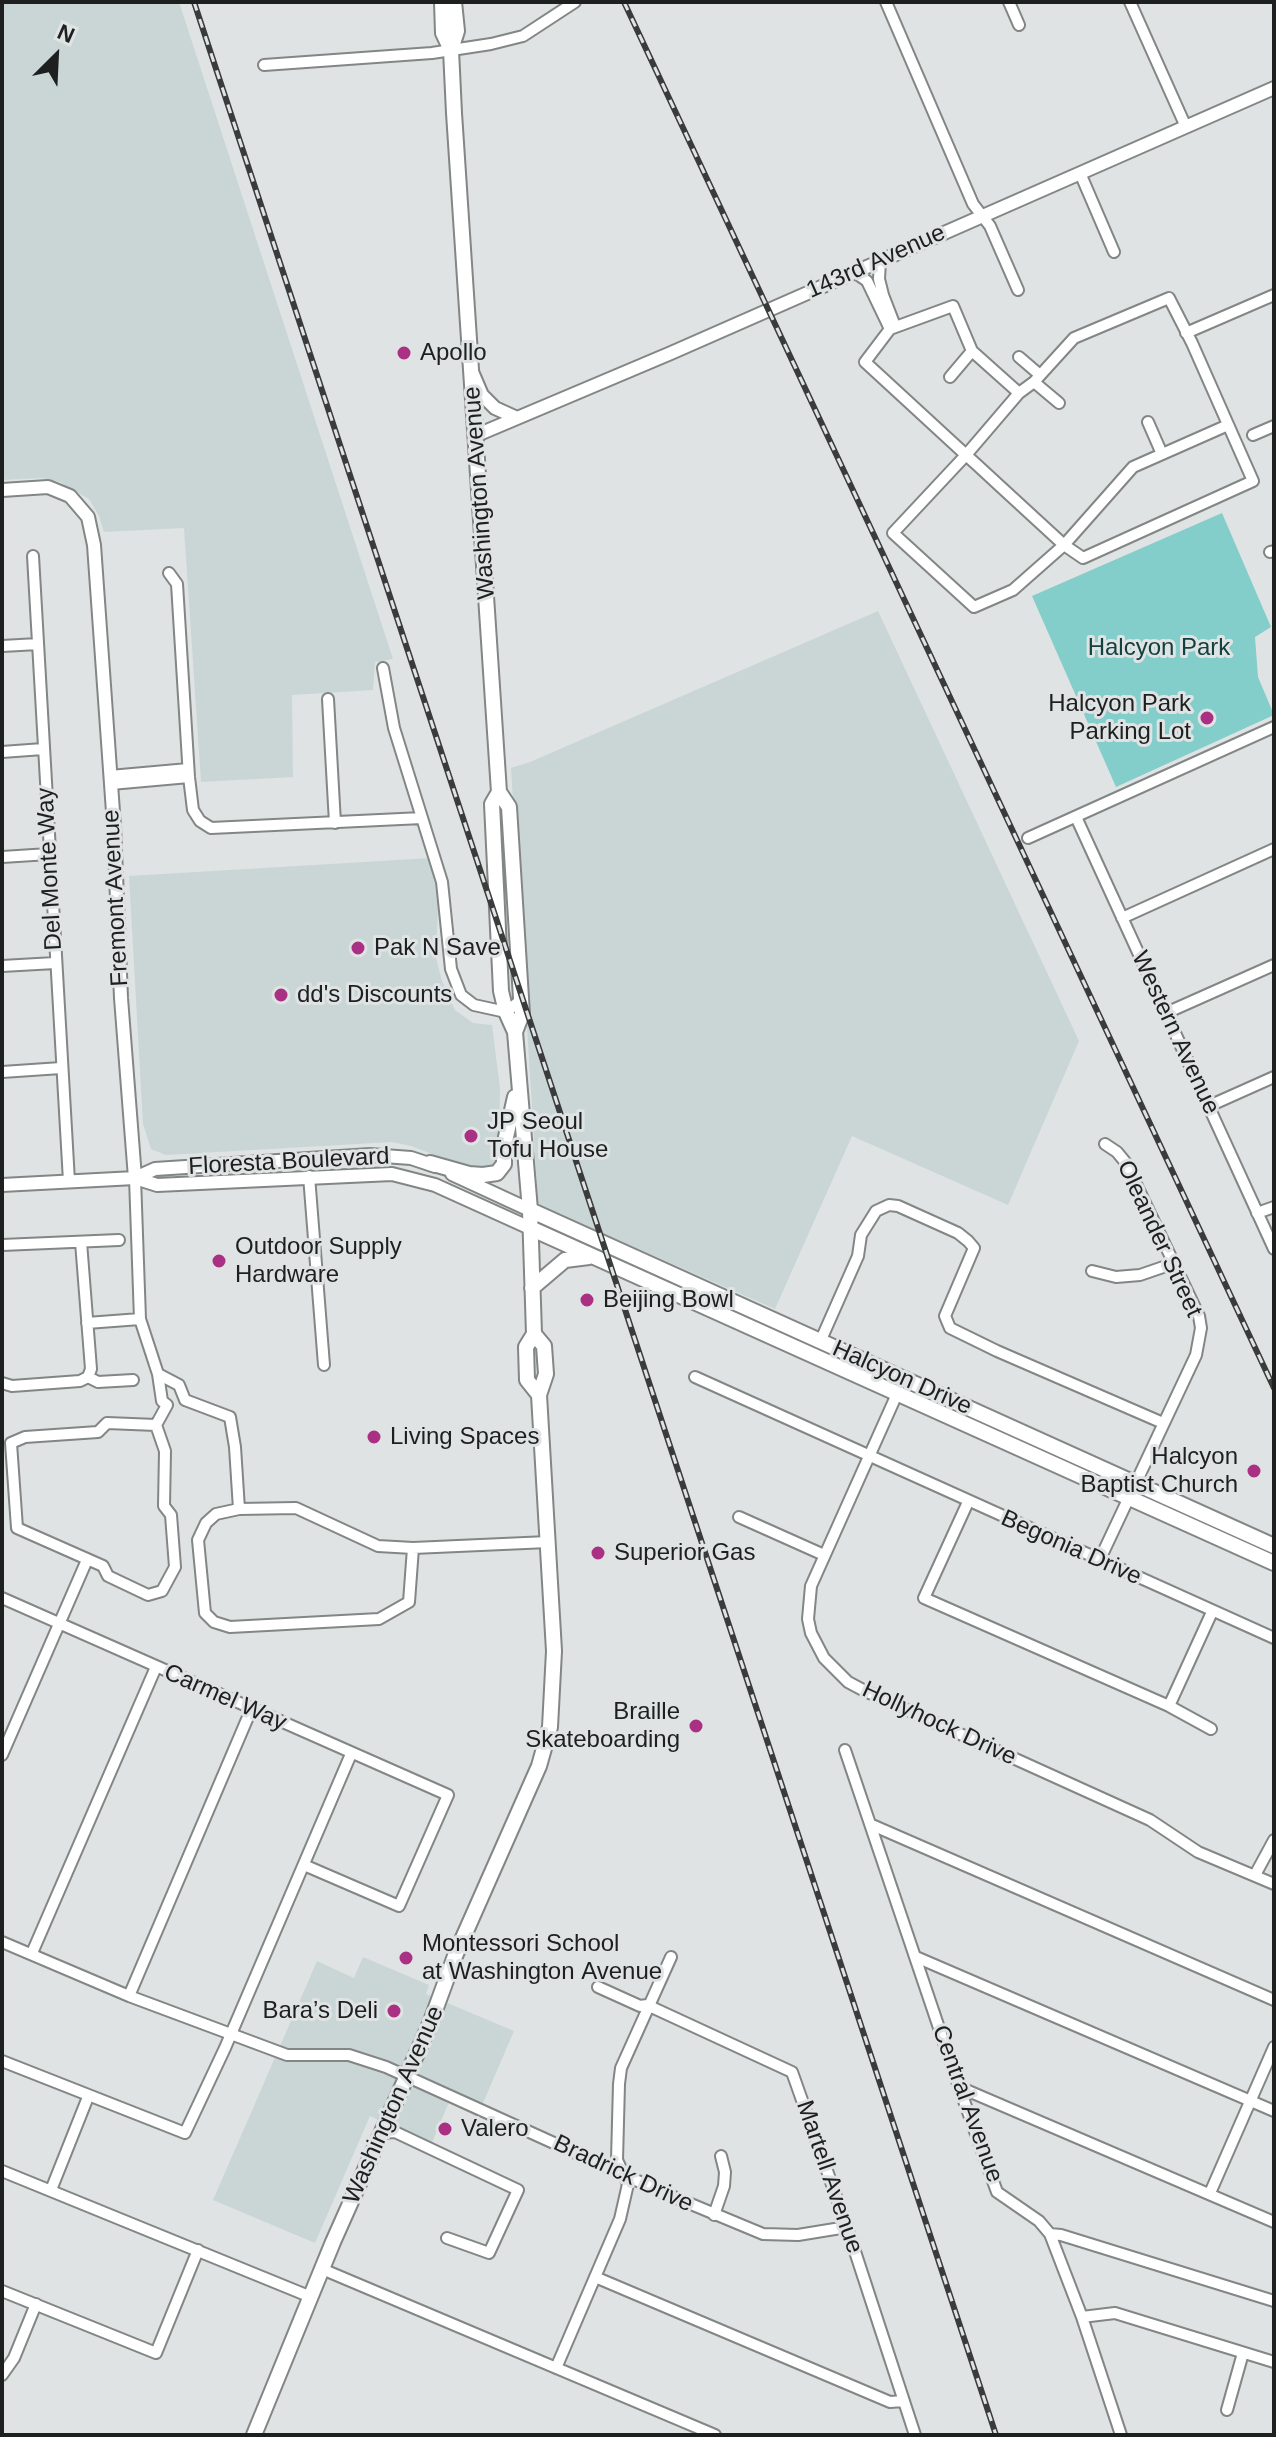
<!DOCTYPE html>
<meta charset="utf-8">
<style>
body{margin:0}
#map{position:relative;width:1276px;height:2437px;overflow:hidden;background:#dfe3e3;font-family:Helvetica,sans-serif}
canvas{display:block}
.frame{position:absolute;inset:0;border:4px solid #1e2020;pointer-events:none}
.north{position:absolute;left:16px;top:16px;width:80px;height:80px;-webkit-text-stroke:6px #dfe3e3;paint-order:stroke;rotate:24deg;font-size:22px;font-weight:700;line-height:32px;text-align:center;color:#1e2020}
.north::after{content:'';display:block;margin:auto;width:28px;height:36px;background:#1e2020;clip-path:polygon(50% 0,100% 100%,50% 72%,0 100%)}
</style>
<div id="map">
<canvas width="1276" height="2437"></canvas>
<div class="frame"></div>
<div class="north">N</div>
</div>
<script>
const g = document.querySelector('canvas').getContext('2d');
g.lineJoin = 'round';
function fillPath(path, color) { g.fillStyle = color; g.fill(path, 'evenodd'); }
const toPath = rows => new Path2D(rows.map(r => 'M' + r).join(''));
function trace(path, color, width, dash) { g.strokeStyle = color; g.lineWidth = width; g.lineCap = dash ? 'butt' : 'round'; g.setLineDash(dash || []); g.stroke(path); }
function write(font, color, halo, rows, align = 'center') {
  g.font = font + ' Helvetica,sans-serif'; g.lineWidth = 6; g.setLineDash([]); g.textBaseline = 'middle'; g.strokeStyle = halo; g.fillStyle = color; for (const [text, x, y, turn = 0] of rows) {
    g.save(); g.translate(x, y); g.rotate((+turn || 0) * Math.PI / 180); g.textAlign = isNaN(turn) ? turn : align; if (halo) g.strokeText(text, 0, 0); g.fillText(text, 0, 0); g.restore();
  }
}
fillPath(toPath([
 [2,2,179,2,393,659,375,662,373,690,292,695,293,777,201,782,184,528,104,532,99,516,89,499,60,482,42,478,2,480],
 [878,611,1079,1041,1008,1205,852,1136,775,1309,538,1205,511,768,530,762],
 [431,858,438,906,436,958,442,981,455,1010,473,1023,492,1025,500,1088,499,1149,496,1161,491,1167,473,1170,411,1146,392,1142,166,1155,151,1149,143,1124,129,876],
 [363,1957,429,1985,426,1994,514,2031,477,2117,449,2102,431,2145,370,2116,315,2243,213,2200,317,1961,354,1978]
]), '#cad6d6');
fillPath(toPath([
 [1222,513,1271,627,1255,637,1258,677,1274,715,1116,787,1032,596]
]), '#83cdca');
const minor = toPath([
 [886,2,973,204,990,226,1018,290],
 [1009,2,1019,25],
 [1130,2,1186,127],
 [264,65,432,53,491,44,523,36,575,2],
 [1080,173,1114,252],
 [880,261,879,279,883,295,895,326],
 [854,272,867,281,890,329],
 [1186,333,1274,295],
 [1019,357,1040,375],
 [950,377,972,351],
 [1034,382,1059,403],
 [1019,393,972,351,953,306,890,329,865,362,953,443,966,455,976,464,1002,488,1064,545,1083,558,1253,481,1192,343,1169,298,1074,338,1034,382,1019,393,966,455,893,533,974,607,1013,590,1064,545,1133,467,1228,425],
 [1148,422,1162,454],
 [1253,435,1274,426],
 [1270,552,1274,551],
 [33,556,69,1181],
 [169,573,177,584,189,777,193,810,200,821,211,828,422,818],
 [2,646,38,644],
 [383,668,394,728,442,882,451,969,461,995,474,1005,506,1012,521,1000],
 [328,699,335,823],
 [2,752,43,749],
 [110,776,188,769],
 [111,784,189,777],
 [1076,817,1274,1249],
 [1028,838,1274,727],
 [2,857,49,854],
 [1122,918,1274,849],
 [2,966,55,963],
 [1166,1013,1274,965],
 [2,1072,61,1068],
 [1209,1106,1274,1077],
 [309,1176,324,1365],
 [135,1178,140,1319,158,1374],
 [1257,1213,1274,1207],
 [81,1242,91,1369,88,1377],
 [2,1245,119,1240],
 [1092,1271,1116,1277,1140,1275,1172,1264],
 [87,1323,140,1319],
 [820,1342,858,1256,861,1235,876,1211,889,1205,898,1206,958,1233,968,1241,974,1248,945,1316,950,1328,997,1351,1163,1423],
 [695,1377,1274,1638],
 [2,1383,12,1386,80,1381,88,1377,98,1382,133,1380],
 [897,1394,811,1586,808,1619,811,1633,824,1658,848,1682,863,1690,1150,1820,1198,1852,1274,1884],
 [185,1400,230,1417,235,1447,239,1509],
 [167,1405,162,1401,158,1374,179,1385,185,1400],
 [156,1425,107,1423,98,1432,25,1437,11,1443,17,1528,103,1566,108,1576,148,1595,162,1591,175,1567,171,1515,164,1506,165,1451,156,1425,167,1405],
 [968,1502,924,1598,1169,1706,1211,1729],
 [739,1517,824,1555],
 [413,1548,409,1602,379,1619,230,1627,214,1622,205,1613,198,1540,206,1523,216,1514,239,1509,296,1508,378,1546,413,1548,548,1542],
 [1100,1559,1196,1355,1201,1328,1199,1316,1126,1163,1117,1152,1105,1144],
 [2,1598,448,1795,399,1906,304,1865],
 [1169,1706,1212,1612],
 [845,1750,959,2087,997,2192,1039,2221,1050,2234,1082,2317,1121,2435],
 [2,1755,87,1560],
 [872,1825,1274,2000],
 [1255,1875,1274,1840],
 [2,1942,129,1996,287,2055,349,2055,386,2067,662,2192,763,2234,798,2235,847,2227],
 [32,1953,156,1667],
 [916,1957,1274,2111],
 [598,1987,640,2006,647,2005,792,2072,847,2227,915,2435],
 [129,1996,251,1710],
 [2,2061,185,2133,225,2048,351,1754],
 [959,2087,1274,2222],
 [381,2133,395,2132,518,2190,489,2253,447,2238],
 [2,2171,311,2297],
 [51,2190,88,2097],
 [1210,2193,1274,2047],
 [714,2215,724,2186,725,2172,721,2156],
 [1050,2234,1061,2235,1274,2301],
 [322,2269,715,2435],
 [595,2277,890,2402,904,2401],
 [2,2291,156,2353,198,2250],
 [1082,2317,1115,2313,1274,2362],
 [556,2368,620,2219,628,2184,617,2160,619,2084,621,2068,671,1957],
 [2,2375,14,2358,36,2304],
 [1227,2410,1243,2353]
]);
const tertiary = toPath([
 [473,374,482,395,495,408,517,418],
 [477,435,671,353,1274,88],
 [2,490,48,487,70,496,88,517,94,545,114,826,121,998,135,1178],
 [452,1174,530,1210],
 [135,1178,155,1169,370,1155,411,1158,435,1166],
 [2,1185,135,1178,157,1185,392,1174,435,1185,530,1228]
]);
const secondary = toPath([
 [442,2,443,33,451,50],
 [454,2,457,31,451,50,454,113,499,792,509,807,522,1014,515,1032],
 [499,792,492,804,501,991,506,1012,515,1032,530,1210,534,1334,526,1347,527,1380,539,1395],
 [430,1163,469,1174,483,1175,497,1173,504,1164,504,1146,515,1097],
 [530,1210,1274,1546],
 [530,1228,1274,1563],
 [532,1288,565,1260,589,1257],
 [254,2435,333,2242,430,2024,455,1956,539,1766,550,1727,554,1651,539,1395,546,1374,544,1346,534,1334]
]);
trace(minor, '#828685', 14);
trace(tertiary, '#828685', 16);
trace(secondary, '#828685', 18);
trace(minor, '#fff', 10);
trace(tertiary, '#fff', 12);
trace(secondary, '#fff', 14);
const rail = toPath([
 [194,2,996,2435],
 [624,2,1274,1388]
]);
trace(rail, '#3a3c3c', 6);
trace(rail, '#dfe3e3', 3, [9]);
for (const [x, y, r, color] of [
 [404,353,8,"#aa3083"],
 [1207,718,8,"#aa3083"],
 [358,948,8,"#aa3083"],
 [281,995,8,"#aa3083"],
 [471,1136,8,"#aa3083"],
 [219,1261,8,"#aa3083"],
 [587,1300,8,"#aa3083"],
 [374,1437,8,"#aa3083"],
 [1254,1471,8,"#aa3083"],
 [598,1553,8,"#aa3083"],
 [696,1726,8,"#aa3083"],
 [406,1958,8,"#aa3083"],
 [394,2011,8,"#aa3083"],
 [445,2129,8,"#aa3083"]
]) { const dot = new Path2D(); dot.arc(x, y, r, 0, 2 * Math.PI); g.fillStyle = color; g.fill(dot); trace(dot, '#dfe3e3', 3); }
write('24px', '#1e2020', '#dfe3e3', [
 ["143rd Avenue",876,262,-24],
 ["Washington Avenue",480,493,-94],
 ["Del Monte Way",50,869,-93],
 ["Fremont Avenue",116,898,-93],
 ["Western Avenue",1175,1033,65],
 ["Floresta Boulevard",289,1162,-3],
 ["Oleander Street",1159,1239,65],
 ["Halcyon Drive",902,1378,24],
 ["Begonia Drive",1071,1548,24],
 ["Carmel Way",225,1698,24],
 ["Hollyhock Drive",939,1724,25],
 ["Central Avenue",967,2104,70],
 ["Washington Avenue",394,2105,-66],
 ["Bradrick Drive",623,2174,25],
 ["Martell Avenue",829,2177,71]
]);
write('24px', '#1e2020', '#dfe3e3', [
 ["Apollo",420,353],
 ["Halcyon Park",1191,704,"right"],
 ["Parking Lot",1191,732,"right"],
 ["Pak N Save",374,948],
 ["dd's Discounts",297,995],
 ["JP Seoul",487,1122],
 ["Tofu House",487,1150],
 ["Outdoor Supply",235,1247],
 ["Hardware",235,1275],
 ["Beijing Bowl",603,1300],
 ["Living Spaces",390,1437],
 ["Halcyon",1238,1457,"right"],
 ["Baptist Church",1238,1485,"right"],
 ["Superior Gas",614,1553],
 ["Braille",680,1712,"right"],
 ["Skateboarding",680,1740,"right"],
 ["Montessori School",422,1944],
 ["at Washington Avenue",422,1972],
 ["Bara’s Deli",378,2011,"right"],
 ["Valero",461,2129]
], 'left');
write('24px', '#144140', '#dfe3e3', [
 ["Halcyon Park",1159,648]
]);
</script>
